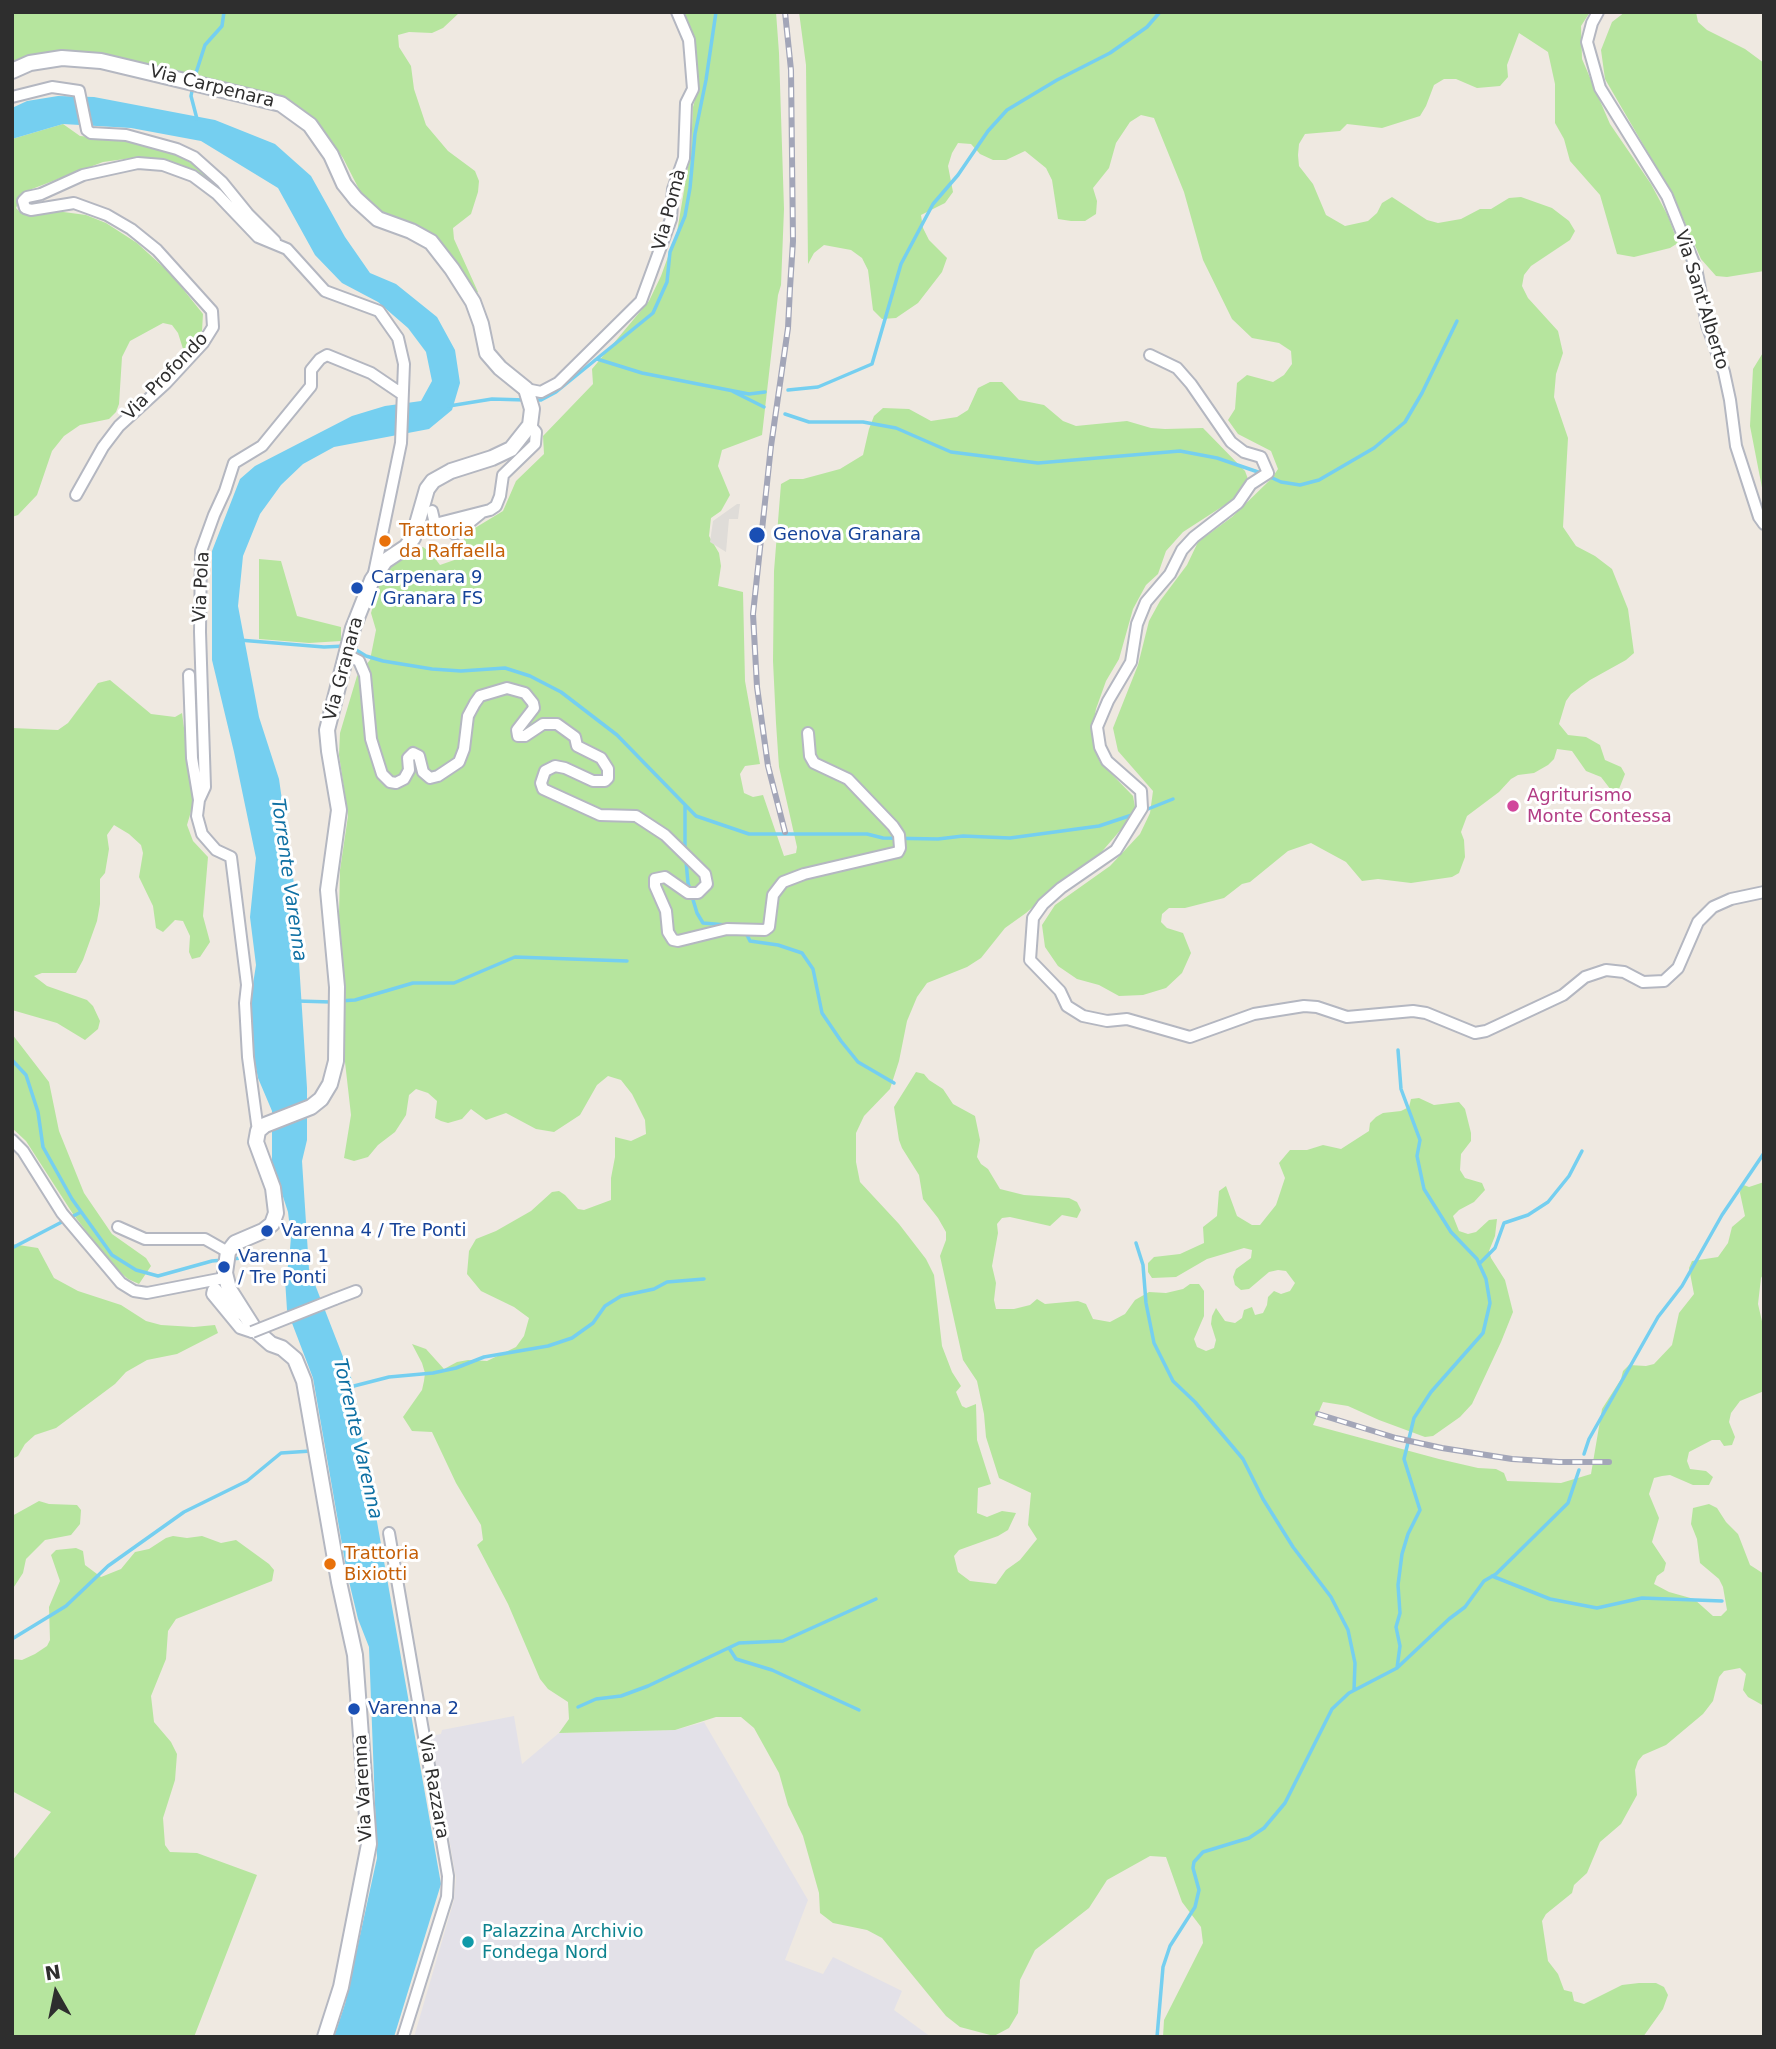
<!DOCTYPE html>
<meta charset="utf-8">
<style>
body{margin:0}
#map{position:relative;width:1776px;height:2049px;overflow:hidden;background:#efe9e1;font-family:"DejaVu Sans",sans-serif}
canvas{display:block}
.frame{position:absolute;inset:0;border:14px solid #2e2e2e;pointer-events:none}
.north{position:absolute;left:21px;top:1958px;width:70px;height:70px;-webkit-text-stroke:5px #fff;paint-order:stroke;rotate:351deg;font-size:19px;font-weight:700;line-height:28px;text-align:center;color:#2e2e2e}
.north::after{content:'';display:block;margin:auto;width:24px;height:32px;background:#2e2e2e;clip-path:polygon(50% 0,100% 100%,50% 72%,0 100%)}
</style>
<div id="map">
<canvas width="1776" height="2049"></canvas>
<div class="frame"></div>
<div class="north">N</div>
</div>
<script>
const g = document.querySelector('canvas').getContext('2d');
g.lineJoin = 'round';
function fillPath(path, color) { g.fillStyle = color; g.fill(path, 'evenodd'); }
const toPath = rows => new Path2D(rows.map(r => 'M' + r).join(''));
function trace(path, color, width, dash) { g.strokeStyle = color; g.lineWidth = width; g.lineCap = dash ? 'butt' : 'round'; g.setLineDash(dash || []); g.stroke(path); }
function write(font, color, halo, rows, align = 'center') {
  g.font = font + ' "DejaVu Sans",sans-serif'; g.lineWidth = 6; g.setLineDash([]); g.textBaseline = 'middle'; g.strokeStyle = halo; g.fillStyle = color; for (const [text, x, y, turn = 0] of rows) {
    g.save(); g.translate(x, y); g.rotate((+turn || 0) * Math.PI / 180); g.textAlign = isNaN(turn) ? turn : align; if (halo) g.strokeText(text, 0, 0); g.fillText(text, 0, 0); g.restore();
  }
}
fillPath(toPath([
 [514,1716,522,1764,559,1733,675,1730,704,1722,808,1900,785,1960,823,1974,833,1957,902,1991,894,2010,931,2037,414,2037,454,1900,456,1878,431,1736,441,1734,442,1730]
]), '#e3e1e8');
fillPath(toPath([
 [12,12,485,12,459,13,443,28,432,33,409,32,398,35,399,47,411,66,414,89,426,125,448,151,475,171,479,181,478,192,471,214,453,228,454,239,478,292,474,294,461,269,435,237,383,214,363,197,343,158,317,121,301,108,282,98,137,63,12,65],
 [686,12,776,12,779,53,784,209,781,285,778,295,762,435,722,450,718,466,730,495,721,511,711,518,709,536,719,553,721,566,718,586,743,592,745,681,760,764,745,766,740,774,744,793,753,797,763,795,784,856,796,853,797,847,779,767,776,723,773,661,774,571,781,484,790,479,803,479,840,469,863,455,869,429,874,416,883,408,909,409,931,421,957,417,968,410,978,388,990,382,1002,382,1019,400,1044,405,1063,421,1076,426,1127,421,1151,428,1165,429,1203,428,1245,471,1248,479,1234,499,1183,532,1166,551,1158,574,1146,585,1133,609,1119,659,1106,681,1096,709,1092,731,1094,747,1100,762,1133,796,1136,812,1099,855,1068,876,1026,913,1005,928,981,958,967,967,927,983,917,997,907,1021,899,1061,890,1089,864,1116,856,1133,856,1162,860,1182,899,1224,926,1259,934,1275,942,1346,952,1372,961,1386,956,1392,962,1406,966,1408,976,1404,977,1440,991,1484,978,1488,977,1513,987,1517,1002,1511,1016,1513,1008,1530,998,1536,959,1550,954,1556,958,1572,970,1581,996,1584,1006,1570,1020,1560,1037,1539,1028,1525,1031,1493,999,1478,986,1437,984,1414,977,1381,963,1360,940,1256,946,1240,946,1232,938,1218,923,1199,919,1175,902,1148,899,1140,894,1107,916,1072,924,1074,929,1080,943,1089,953,1104,975,1116,980,1140,977,1157,981,1164,988,1169,1000,1189,1024,1195,1069,1198,1077,1202,1081,1210,1077,1218,1062,1215,1050,1226,1010,1217,1002,1218,997,1224,998,1233,992,1266,996,1283,994,1300,996,1309,1014,1309,1030,1305,1037,1299,1045,1304,1078,1301,1086,1304,1093,1319,1110,1322,1125,1314,1135,1300,1149,1292,1166,1293,1183,1289,1190,1284,1199,1284,1204,1291,1204,1316,1194,1339,1197,1347,1206,1351,1214,1348,1216,1340,1211,1324,1212,1316,1216,1308,1225,1321,1235,1323,1242,1318,1244,1310,1252,1307,1255,1315,1263,1313,1267,1305,1268,1297,1274,1291,1281,1294,1290,1291,1295,1283,1286,1271,1278,1270,1269,1272,1249,1289,1241,1290,1235,1285,1233,1277,1236,1269,1251,1258,1252,1250,1244,1248,1207,1259,1176,1277,1152,1278,1148,1272,1148,1263,1154,1257,1180,1254,1204,1243,1203,1227,1217,1216,1219,1191,1226,1186,1237,1216,1252,1225,1260,1225,1276,1205,1285,1178,1279,1163,1290,1150,1307,1150,1323,1145,1341,1149,1369,1131,1370,1123,1376,1117,1383,1113,1401,1111,1409,1107,1411,1099,1419,1098,1434,1105,1459,1102,1465,1109,1471,1133,1471,1141,1461,1154,1460,1170,1465,1178,1482,1183,1485,1190,1474,1202,1459,1210,1453,1216,1459,1231,1468,1234,1476,1232,1489,1220,1497,1219,1495,1236,1489,1251,1491,1258,1505,1280,1513,1312,1501,1342,1472,1404,1460,1417,1433,1436,1425,1437,1379,1420,1348,1406,1323,1402,1313,1425,1439,1459,1478,1468,1496,1469,1504,1473,1507,1481,1561,1483,1591,1474,1602,1409,1621,1379,1623,1371,1629,1365,1646,1366,1654,1364,1672,1345,1679,1313,1694,1294,1689,1268,1692,1261,1718,1257,1728,1243,1732,1227,1745,1216,1740,1193,1741,1184,1749,1187,1764,1182,1764,1273,1761,1278,1758,1304,1764,1330,1764,1391,1740,1401,1731,1413,1729,1422,1735,1437,1732,1445,1724,1446,1720,1440,1712,1440,1689,1452,1687,1461,1690,1469,1706,1471,1713,1477,1709,1485,1693,1485,1670,1475,1662,1476,1654,1478,1649,1494,1659,1518,1652,1542,1666,1563,1664,1571,1657,1576,1654,1584,1669,1592,1694,1599,1713,1616,1721,1616,1727,1610,1723,1587,1719,1579,1700,1563,1697,1539,1691,1524,1693,1508,1709,1504,1717,1508,1726,1522,1738,1534,1750,1565,1764,1574,1764,1706,1748,1697,1743,1690,1746,1674,1740,1668,1724,1671,1719,1677,1713,1701,1703,1714,1666,1745,1643,1755,1638,1761,1635,1770,1637,1795,1621,1824,1600,1842,1587,1873,1574,1885,1572,1893,1546,1914,1542,1921,1548,1961,1558,1974,1564,1990,1572,1992,1574,2001,1584,2004,1622,1985,1639,1983,1656,1983,1664,1987,1668,1995,1663,2009,1643,2037,1163,2037,1164,2020,1203,1943,1201,1927,1182,1902,1166,1857,1150,1856,1107,1880,1089,1908,1035,1950,1020,1980,1018,2013,1009,2028,994,2036,960,2027,946,2016,882,1938,867,1930,833,1923,820,1913,819,1893,803,1836,788,1805,779,1773,754,1728,741,1717,716,1717,675,1730,559,1733,569,1719,568,1702,548,1689,540,1679,508,1604,477,1545,483,1540,481,1525,456,1483,432,1432,412,1431,403,1417,422,1390,424,1381,425,1373,422,1363,412,1344,426,1349,444,1369,457,1362,468,1360,487,1361,516,1347,524,1336,529,1318,514,1307,481,1291,467,1274,469,1251,476,1239,496,1231,531,1211,552,1192,559,1191,565,1195,578,1209,584,1210,611,1200,611,1178,615,1157,615,1137,631,1141,646,1134,645,1120,632,1094,621,1080,608,1076,597,1085,580,1115,554,1132,536,1129,506,1113,486,1120,471,1109,462,1119,448,1123,441,1121,435,1118,437,1101,428,1093,416,1089,409,1095,406,1115,395,1132,378,1145,368,1157,354,1161,344,1158,351,1115,345,1062,339,916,340,870,348,816,339,755,340,733,357,676,370,660,376,630,371,613,379,586,391,565,412,551,423,547,431,553,440,565,460,558,465,534,503,511,516,481,544,454,543,436,593,384,592,369,649,301,661,276,677,232,691,149,693,107,698,88,696,47,685,15],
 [799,12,1590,12,1581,26,1582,59,1610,124,1651,184,1668,216,1678,243,1670,248,1634,257,1617,254,1600,195,1570,161,1564,139,1555,123,1555,84,1548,52,1519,33,1507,65,1508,77,1500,86,1477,88,1456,79,1444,79,1434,85,1426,106,1420,116,1382,128,1347,124,1340,131,1305,134,1299,144,1298,155,1299,166,1313,184,1326,215,1345,226,1368,221,1377,213,1382,203,1392,197,1427,220,1438,223,1461,219,1480,209,1491,209,1509,198,1521,197,1552,208,1569,221,1575,231,1570,240,1531,266,1524,275,1522,286,1528,298,1558,331,1563,353,1556,374,1554,397,1568,438,1563,527,1576,546,1595,556,1612,569,1628,609,1634,653,1626,660,1590,680,1571,694,1566,701,1559,724,1568,735,1586,737,1600,745,1605,760,1621,767,1625,774,1619,789,1611,790,1601,777,1586,771,1572,751,1557,749,1554,759,1548,765,1534,773,1518,775,1511,779,1499,792,1467,816,1461,832,1464,840,1465,857,1459,873,1452,877,1411,883,1378,879,1362,881,1346,862,1311,843,1288,851,1250,882,1242,884,1224,898,1185,908,1169,908,1162,914,1161,922,1167,928,1183,933,1191,953,1182,973,1166,988,1143,995,1119,996,1099,985,1077,979,1058,966,1045,947,1042,925,1055,905,1110,866,1140,834,1150,813,1153,791,1118,751,1113,728,1138,665,1149,621,1160,601,1187,565,1198,542,1232,517,1272,478,1278,469,1271,451,1238,434,1228,420,1235,409,1237,383,1247,375,1273,382,1284,375,1292,364,1291,351,1279,343,1252,338,1232,319,1203,260,1184,192,1154,118,1141,115,1130,122,1116,143,1109,168,1093,188,1097,201,1096,214,1085,221,1071,221,1058,219,1052,180,1046,168,1025,151,1006,160,993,160,980,154,971,144,958,143,952,153,948,166,953,192,945,203,921,215,923,228,929,240,947,258,942,272,918,303,896,318,882,319,873,310,868,270,862,258,851,250,824,245,814,253,808,264,806,65],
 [1625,12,1696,12,1698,22,1707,30,1745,49,1764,63,1764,271,1727,277,1716,276,1701,259,1673,196,1605,79,1601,50,1612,22],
 [63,124,80,136,113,139,158,147,186,157,208,174,207,179,189,168,162,159,132,158,103,162,24,192,16,208,22,214,56,211,86,215,106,223,137,243,171,274,203,314,202,331,184,352,178,333,172,325,163,323,130,341,122,357,119,404,116,412,109,419,80,425,64,436,52,451,37,495,18,515,12,517,12,139],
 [1764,351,1764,498,1750,426,1753,369],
 [259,559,281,561,297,616,341,627,341,641,309,643,259,639],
 [110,680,151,714,175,717,182,713,194,801,187,825,193,841,208,857,203,916,210,942,200,957,192,959,189,952,190,936,183,921,175,920,163,932,156,928,153,906,139,877,143,853,141,845,129,834,114,825,107,835,109,849,105,873,100,879,100,904,97,921,83,960,76,973,42,973,34,976,47,986,87,1000,93,1006,100,1021,98,1029,85,1040,57,1023,12,1010,12,728,58,730,68,723,98,683],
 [12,1034,49,1082,59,1131,84,1193,112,1234,146,1258,151,1266,139,1284,128,1279,112,1265,73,1214,26,1141,12,1128],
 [12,1244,38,1248,54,1278,78,1291,121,1305,146,1321,161,1325,194,1327,215,1325,218,1333,177,1354,147,1360,126,1372,115,1384,56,1428,35,1435,25,1444,18,1456,12,1459],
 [39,1501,49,1504,77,1505,81,1510,80,1524,71,1535,45,1540,26,1559,23,1573,12,1590,12,1516],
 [173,1536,187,1538,202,1536,221,1543,236,1540,269,1564,274,1570,272,1581,176,1619,168,1631,166,1659,151,1696,154,1722,171,1742,177,1754,175,1780,163,1818,165,1845,170,1852,197,1853,257,1875,194,2037,12,2037,12,1861,51,1812,12,1791,12,1659,22,1660,35,1654,47,1646,50,1640,49,1607,60,1581,51,1555,56,1550,76,1548,83,1551,85,1565,101,1577,121,1569,135,1552,149,1549,166,1538]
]), '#b6e59e');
fillPath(toPath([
 [737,504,740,504,738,519,729,519,726,552,710,542,713,521]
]), '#dfdcd8');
fillPath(toPath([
 [58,96,94,97,215,120,275,144,311,176,345,237,370,273,396,284,437,317,455,350,460,383,452,410,429,429,334,447,303,464,281,485,260,514,243,556,238,606,259,717,279,779,294,884,307,1088,307,1140,302,1161,309,1269,352,1380,441,1884,394,2037,334,2037,345,2004,377,1858,369,1647,358,1619,347,1573,313,1378,287,1310,285,1279,289,1261,291,1237,288,1212,272,1163,272,1111,258,1078,249,1033,250,1003,256,965,250,917,256,858,234,752,212,660,212,551,240,479,255,466,352,416,385,406,421,401,432,381,426,352,408,328,378,302,342,283,315,255,278,188,201,141,131,128,63,124,12,139,12,108,27,101]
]), '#75cff0');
trace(toPath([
 [194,79,205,45,222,26,224,12],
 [193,86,191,96,197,119],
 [597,359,642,373,749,394,765,392],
 [788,390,818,387,872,364,901,264,933,204,958,175,988,131,1007,110,1057,80,1110,53,1147,27,1160,12],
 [732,391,764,407],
 [533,400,541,400,556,392,653,313,667,282,670,252,685,216,690,188,695,134,706,80,716,12],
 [449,406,492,399,525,400],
 [785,414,809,422,863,422,896,428,951,452,1038,463,1180,451,1217,458,1261,473],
 [1268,476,1281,482,1300,485,1319,480,1374,448,1405,422,1422,393,1457,321],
 [239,640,324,647,346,646],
 [353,648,366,656,383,661,432,669,461,671,505,668,530,676,561,692,617,735,696,816,749,834,867,834,883,838,938,839,963,836,1010,838,1099,826,1135,814],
 [685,805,685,850],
 [1143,811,1173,799],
 [686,861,688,883,697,913,703,923,738,926],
 [746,933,750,941,778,945,802,953,813,969,822,1013,841,1041,858,1062,894,1083],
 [297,1001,331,1002],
 [339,1001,355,1000,413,983,454,983,515,957,627,961],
 [12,1060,26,1075,38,1112,43,1147,72,1199,112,1255,136,1270,158,1276,212,1261,223,1260],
 [1136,1243,1143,1265,1146,1303,1154,1343,1173,1381,1195,1402,1243,1459,1263,1499,1293,1547,1331,1597,1348,1630,1355,1663,1354,1690],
 [12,1248,81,1212],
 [230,1259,266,1256,292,1262],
 [1479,1264,1495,1248,1504,1223,1528,1215,1548,1202,1569,1176,1582,1151],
 [350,1387,389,1377,433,1373,456,1368,484,1357,548,1346,572,1338,593,1323,605,1306,621,1296,654,1289,667,1282,704,1279],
 [1584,1454,1589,1439,1658,1317,1682,1286,1722,1215,1764,1153],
 [1492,1576,1550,1599,1597,1608,1642,1598,1722,1601],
 [12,1639,66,1606,108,1566,184,1512,247,1481,281,1453,311,1451],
 [729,1648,736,1659,772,1670,859,1710],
 [1397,1668,1400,1646,1396,1627,1400,1613,1398,1585,1402,1554,1408,1534,1420,1510,1404,1459,1414,1418,1431,1392,1483,1333,1490,1303,1486,1279,1477,1259,1451,1232,1424,1189,1417,1156,1420,1140,1401,1089,1398,1050],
 [578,1707,596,1699,621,1696,648,1686,739,1643,783,1641,876,1599],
 [1157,2037,1163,1967,1170,1946,1195,1907,1199,1890,1193,1868,1194,1862,1203,1852,1249,1838,1264,1828,1285,1803,1332,1709,1349,1693,1397,1668,1449,1619,1465,1607,1484,1581,1496,1574,1568,1503,1579,1470]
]), '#75cff0', 3.5);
const street = toPath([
 [1598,12,1592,23,1587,42,1600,88,1667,196,1696,268,1707,325,1724,372,1730,400,1736,446,1759,517,1764,524],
 [12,97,52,87,79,91,87,130,91,133,126,135,177,149,194,157,222,182,248,214,275,241],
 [1150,355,1177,368,1191,384,1231,442,1244,452,1261,457,1268,473,1251,484,1238,503,1194,537,1182,550,1170,574,1146,602,1137,624,1131,662,1108,701,1097,727,1100,747,1107,761,1141,791,1142,808,1116,850,1061,888,1043,904,1033,918,1030,960,1060,991,1067,1006,1083,1016,1107,1021,1127,1019,1190,1037,1254,1014,1304,1006,1317,1007,1347,1017,1413,1011,1426,1013,1475,1033,1486,1031,1563,995,1585,977,1606,970,1624,972,1643,982,1664,981,1678,968,1698,922,1713,907,1731,899,1764,892],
 [526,389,541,392,558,383,641,301,671,219,673,189,684,158,686,103,693,89,689,40,677,12],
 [76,495,103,447,119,426,166,383,203,343,213,327,212,311,157,250,131,229,107,215,74,203,31,210,25,208,23,201,27,197,41,194,83,175,138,163,163,165,193,176,217,194,258,237,287,249,325,291,379,311,398,338,404,364,401,443,373,578],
 [432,511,435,524,490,510,496,506,500,496,503,475,535,444,536,432,530,425],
 [455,534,481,513],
 [347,655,359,661,365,675,371,739,382,774,390,782,396,783,404,779,409,770,408,758,413,753,419,756,423,772,430,778,438,776,459,762,464,749,468,716,475,703,480,696,507,688,525,693,533,703,534,708,517,730,518,736,525,736,543,724,557,724,575,737,577,746,601,758,608,769,608,778,605,781,593,781,565,768,555,766,545,771,541,783,543,789,600,815,636,816,665,835,705,874,707,884,698,893,688,893,665,877,655,879,655,886,666,911,668,932,673,940,678,941,727,929,765,930,769,927,773,895,783,882,804,874,898,852,900,848,899,835,893,826,848,779,814,763,810,756,808,733],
 [189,675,192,758,199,800],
 [258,1131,248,1057,245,1003,247,985,231,857,216,850,202,834,197,816,199,800,205,787,200,632,201,551,214,515,225,491,234,463,262,446,311,386,311,370,320,359,327,355,371,373,402,394],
 [12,1140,23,1151,62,1213,121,1283,134,1291,147,1293,224,1278],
 [118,1227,145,1239,205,1239,228,1252],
 [335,1299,356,1291],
 [244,1313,237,1314,216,1289,213,1290,212,1294,240,1328,252,1332],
 [389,1533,448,1876,447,1897,403,2037]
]);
const secondary = toPath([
 [12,71,30,63,62,58,101,61,281,104,310,125,331,155,344,184,356,199,378,219,411,231,431,242,452,269,473,302,481,324,487,353,500,368,526,389,532,409,530,425,511,449,492,458,451,471,433,481,427,489,413,538,406,547,385,561,372,580,353,628,327,730,329,751,339,810,328,890,337,987,336,1061,330,1084,321,1099,311,1107,265,1125,258,1131,256,1142,273,1188,276,1213,272,1224,263,1231,235,1243,228,1252,225,1273,229,1289,255,1330,271,1344,282,1348,295,1359,304,1381,339,1582,355,1655,369,1844,341,1987,325,2037]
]);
trace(street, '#b4b7c1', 14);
trace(secondary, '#b4b7c1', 18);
trace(street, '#fff', 10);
trace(secondary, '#fff', 14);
const rail = toPath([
 [785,832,768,766,757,687,753,614,771,446,788,328,790,288,793,241,791,70,785,12],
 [1318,1414,1396,1438,1442,1448,1512,1459,1559,1462,1609,1462]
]);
trace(rail, '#a3a6b8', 6);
trace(rail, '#fff', 3.5, [10]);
const streetBridge = toPath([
 [252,1332,335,1299]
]);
trace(streetBridge, '#b4b7c1', 14, []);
trace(streetBridge, '#fff', 10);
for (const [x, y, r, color] of [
 [757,535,9,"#1a4fb4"],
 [385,541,7,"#e8710a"],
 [357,588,7,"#1a4fb4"],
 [1513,806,7,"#d1479c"],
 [267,1231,7,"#1a4fb4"],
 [224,1267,7,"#1a4fb4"],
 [330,1564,7,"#e8710a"],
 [354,1709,7,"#1a4fb4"],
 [468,1942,7,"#0f9aa8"]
]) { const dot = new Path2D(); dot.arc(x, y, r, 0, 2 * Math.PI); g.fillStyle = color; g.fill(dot); trace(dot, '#fff', 2.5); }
write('18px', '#2e2e2e', '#fff', [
 ["Via Carpenara",212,87,14],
 ["Via Pomà",670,210,-75],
 ["Via Sant'Alberto",1701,300,73],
 ["Via Profondo",166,377,-46],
 ["Via Pola",202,587,-87],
 ["Via Granara",344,669,-75],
 ["Via Razzara",433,1787,80],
 ["Via Varenna",364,1788,-93]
]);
write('18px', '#c56008', '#fff', [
 ["Trattoria",399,531],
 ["da Raffaella",399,552],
 ["Trattoria",344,1554],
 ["Bixiotti",344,1575]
], 'left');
write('18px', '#164399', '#fff', [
 ["Genova Granara",773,535],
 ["Carpenara 9",371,578],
 ["/ Granara FS",371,599],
 ["Varenna 4 / Tre Ponti",281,1231],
 ["Varenna 1",238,1257],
 ["/ Tre Ponti",238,1278],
 ["Varenna 2",368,1709]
], 'left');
write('18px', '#b23c85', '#fff', [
 ["Agriturismo",1527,796],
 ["Monte Contessa",1527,817]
], 'left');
write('18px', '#0d838f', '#fff', [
 ["Palazzina Archivio",482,1932],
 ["Fondega Nord",482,1953]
], 'left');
write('italic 19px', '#0d6fa3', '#fff', [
 ["Torrente Varenna",288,880,82],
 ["Torrente Varenna",357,1439,77]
]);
</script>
